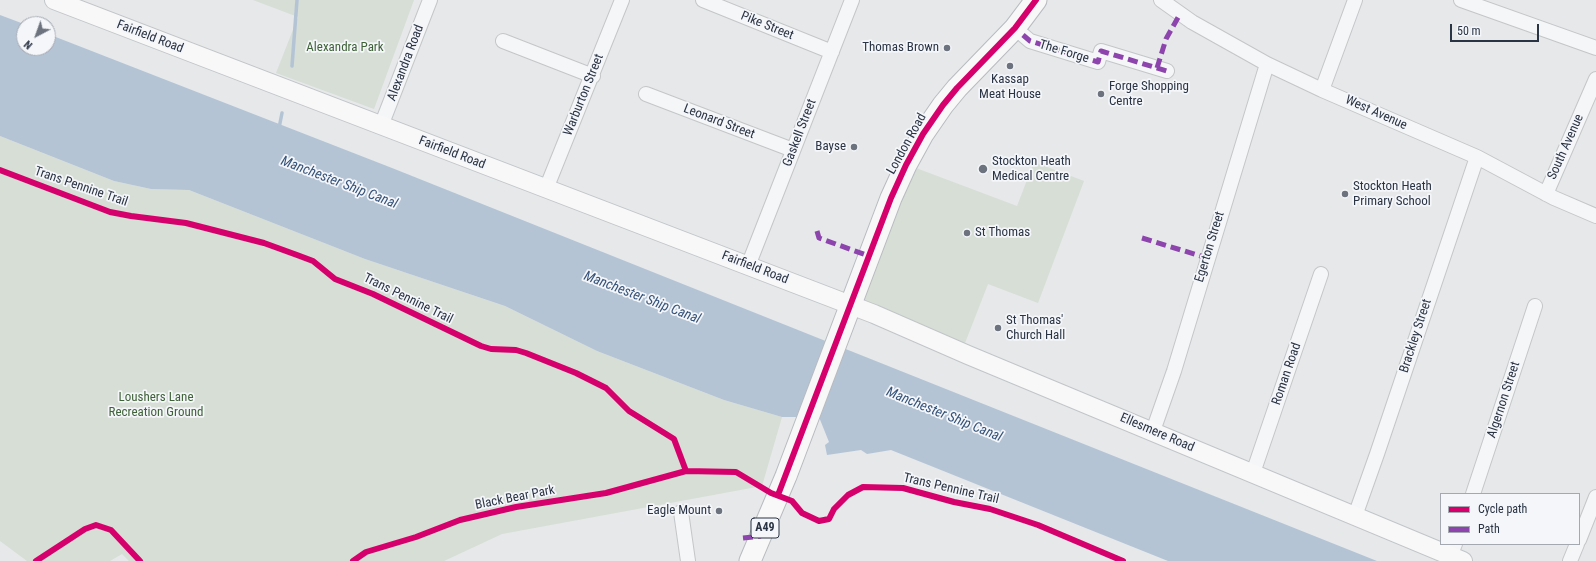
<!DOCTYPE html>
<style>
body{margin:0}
#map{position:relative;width:1596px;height:561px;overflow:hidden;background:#e6e8ea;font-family:"Roboto Condensed",sans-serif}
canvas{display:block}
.legend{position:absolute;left:1440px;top:493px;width:140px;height:52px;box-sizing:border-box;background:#f4f6f9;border:1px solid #a4a8b1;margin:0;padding:5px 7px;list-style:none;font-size:12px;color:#2b3445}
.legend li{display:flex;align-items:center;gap:8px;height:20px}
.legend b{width:20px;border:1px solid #a4a8b1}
.north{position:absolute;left:16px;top:16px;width:40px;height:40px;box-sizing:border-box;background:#f4f6f9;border:1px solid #a4a8b1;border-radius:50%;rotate:221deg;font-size:11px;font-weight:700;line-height:16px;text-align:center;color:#2b3445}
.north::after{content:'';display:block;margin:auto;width:14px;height:18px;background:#6c737f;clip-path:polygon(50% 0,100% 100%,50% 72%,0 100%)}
.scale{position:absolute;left:1450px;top:24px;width:89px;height:18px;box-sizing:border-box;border:2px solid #2b3445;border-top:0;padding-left:5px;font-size:12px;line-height:14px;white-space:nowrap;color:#2b3445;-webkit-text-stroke:3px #f4f6f9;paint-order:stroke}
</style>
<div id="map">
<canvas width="1596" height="561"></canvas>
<ul class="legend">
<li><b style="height:5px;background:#d6006c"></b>Cycle path</li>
<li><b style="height:5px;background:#8e44ad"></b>Path</li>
</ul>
<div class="north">N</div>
<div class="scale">50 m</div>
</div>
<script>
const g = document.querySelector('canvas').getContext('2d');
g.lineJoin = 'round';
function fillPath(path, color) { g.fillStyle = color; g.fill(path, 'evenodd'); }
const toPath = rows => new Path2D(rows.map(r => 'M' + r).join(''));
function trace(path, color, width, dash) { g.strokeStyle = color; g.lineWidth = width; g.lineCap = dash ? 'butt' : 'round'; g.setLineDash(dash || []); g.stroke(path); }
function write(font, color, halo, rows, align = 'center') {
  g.font = font + ' "Roboto Condensed",sans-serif'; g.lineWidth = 3.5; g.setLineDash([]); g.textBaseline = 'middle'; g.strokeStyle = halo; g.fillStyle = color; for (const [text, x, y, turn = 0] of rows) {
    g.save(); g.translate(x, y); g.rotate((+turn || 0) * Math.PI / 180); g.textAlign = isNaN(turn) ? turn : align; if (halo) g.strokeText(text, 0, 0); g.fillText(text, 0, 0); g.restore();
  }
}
fillPath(toPath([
 [253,0,414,0,374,109,276,73,298,17],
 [0,136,114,181,151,189,189,190,365,259,505,306,597,351,724,400,782,417,762,486,502,534,444,561,129,561,122,554,110,561,27,561,0,541],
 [1034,162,1084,181,1038,303,988,284,965,343,856,302,908,165,1017,206]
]), '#d6ded6');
fillPath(toPath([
 [0,15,24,24,24,48,48,48,48,34,392,168,1377,561,1168,561,891,450,867,454,861,450,827,455,825,445,829,442,819,417,782,417,724,400,597,351,505,306,365,259,189,190,151,189,114,181,0,136]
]), '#b4c4d5');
trace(toPath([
 [292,66,297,0],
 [279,128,282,113]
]), '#b4c4d5', 3.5);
const minor = toPath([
 [703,0,832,52],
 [1161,0,1192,22,1267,64,1322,90,1477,157,1554,198,1596,216],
 [1461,0,1596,48],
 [1023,35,1030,41,1098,62,1101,51,1167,71],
 [503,41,593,76],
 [1322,90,1355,0],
 [646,94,793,150],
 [381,126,430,0],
 [546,189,622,0],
 [1546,194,1596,79],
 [748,266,852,0],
 [1153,431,1174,371,1267,64],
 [1253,473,1321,274],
 [1473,494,1535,306],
 [681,512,688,561],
 [1355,516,1377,454,1477,157],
 [1579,540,1596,497],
 [1450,556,1455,544],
 [1570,561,1577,544]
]);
const major = toPath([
 [54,0,874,314,968,355,1463,561]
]);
const highway = toPath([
 [750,561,786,476,891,198,906,165,923,134,943,105,957,88,1015,28,1036,0]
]);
trace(minor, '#c4c6c8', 16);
trace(major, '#c2c5c8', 20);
trace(highway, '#b8bbbf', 23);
trace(minor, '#f5f6f7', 14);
trace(major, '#f8f8f8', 18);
trace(highway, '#f8f8f8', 21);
trace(toPath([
 [1023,35,1030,41,1098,62,1101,51,1167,71],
 [1157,68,1166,39,1180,14],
 [817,231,819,238,869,256],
 [1142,238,1207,258],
 [743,538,761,536]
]), '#8e44ad', 5, [10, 5]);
trace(toPath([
 [0,170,110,212,131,216,186,223,264,243,297,255,313,261,335,279,373,294,481,346,491,349,516,350,526,353,576,373,606,388,629,411,674,439,686,471],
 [778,495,891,198,906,165,923,134,943,105,957,88,1015,28,1036,0],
 [36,561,85,529,96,525,111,530,140,561],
 [353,561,366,552,416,537,460,520,516,507,606,493,686,471,736,472,771,493,792,501,802,513,819,521,829,519,834,509,848,495,863,487,903,488,954,502,990,509,1038,525,1123,561]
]), '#d6006c', 6);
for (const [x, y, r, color] of [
 [947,48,4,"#6c737f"],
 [1010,66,4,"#6c737f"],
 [1101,94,4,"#6c737f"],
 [854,147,4,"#6c737f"],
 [983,169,5,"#6c737f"],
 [1345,194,4,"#6c737f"],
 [967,233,4,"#6c737f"],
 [998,328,4,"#6c737f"],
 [719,511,4,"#6c737f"]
]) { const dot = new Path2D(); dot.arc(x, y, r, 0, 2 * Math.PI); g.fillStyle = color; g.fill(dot); trace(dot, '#f4f6f9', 1.5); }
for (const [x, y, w] of [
 [765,528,28]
]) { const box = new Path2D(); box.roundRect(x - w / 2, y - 10, w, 20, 3); g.fillStyle = '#f4f6f9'; g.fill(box); trace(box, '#2b3445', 1); }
write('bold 12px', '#2b3445', null, [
 ["A49",765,528]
]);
write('13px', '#2b3445', '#f4f6f9', [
 ["Pike Street",767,26,22],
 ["Fairfield Road",150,37,21],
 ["The Forge",1064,52,17],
 ["Alexandra Road",406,63,-69],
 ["Warburton Street",584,95,-68],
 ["West Avenue",1376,113,24],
 ["Leonard Street",719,122,21],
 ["Gaskell Street",800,133,-69],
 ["London Road",907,144,-61],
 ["South Avenue",1566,147,-66],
 ["Fairfield Road",452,153,21],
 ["Trans Pennine Trail",81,187,19],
 ["Egerton Street",1210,247,-73],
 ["Fairfield Road",755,268,21],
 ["Trans Pennine Trail",408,299,26],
 ["Brackley Street",1416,336,-72],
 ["Roman Road",1287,374,-71],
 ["Algernon Street",1504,400,-72],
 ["Ellesmere Road",1157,433,23],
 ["Trans Pennine Trail",951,489,13],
 ["Black Bear Park",515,498,-11]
]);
write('13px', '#3f6138', '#f4f6f9', [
 ["Alexandra Park",345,48],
 ["Loushers Lane",156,398],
 ["Recreation Ground",156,413]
]);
write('13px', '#2b3445', '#f4f6f9', [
 ["Thomas Brown",939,48,"right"],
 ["Kassap",1010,80,"center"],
 ["Meat House",1010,95,"center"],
 ["Forge Shopping",1109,87],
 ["Centre",1109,102],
 ["Bayse",846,147,"right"],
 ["Stockton Heath",992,162],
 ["Medical Centre",992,177],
 ["Stockton Heath",1353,187],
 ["Primary School",1353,202],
 ["St Thomas",975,233],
 ["St Thomas'",1006,321],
 ["Church Hall",1006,336],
 ["Eagle Mount",711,511,"right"]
], 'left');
write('italic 14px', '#34527a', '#f4f6f9', [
 ["Manchester Ship Canal",339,183,21],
 ["Manchester Ship Canal",642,298,21],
 ["Manchester Ship Canal",944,415,22]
]);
</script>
